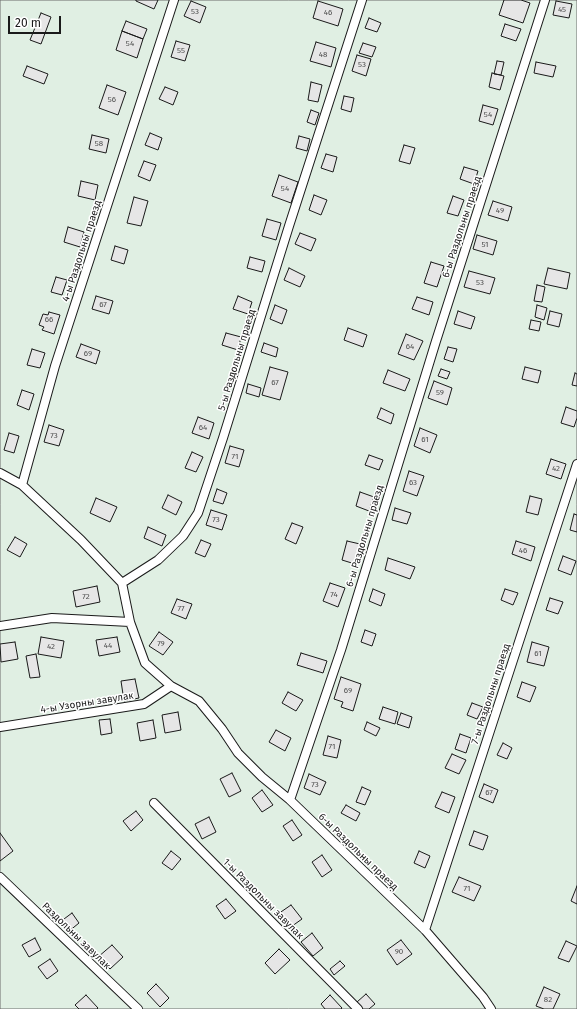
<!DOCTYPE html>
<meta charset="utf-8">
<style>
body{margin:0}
#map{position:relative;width:577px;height:1009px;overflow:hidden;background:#fff;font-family:"Fira Sans",sans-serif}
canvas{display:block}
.scale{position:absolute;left:8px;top:16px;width:53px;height:18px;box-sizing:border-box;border:2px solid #1a1a1a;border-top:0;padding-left:5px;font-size:12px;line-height:14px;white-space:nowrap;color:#1a1a1a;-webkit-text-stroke:3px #fff;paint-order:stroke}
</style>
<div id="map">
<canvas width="577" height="1009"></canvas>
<div class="scale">20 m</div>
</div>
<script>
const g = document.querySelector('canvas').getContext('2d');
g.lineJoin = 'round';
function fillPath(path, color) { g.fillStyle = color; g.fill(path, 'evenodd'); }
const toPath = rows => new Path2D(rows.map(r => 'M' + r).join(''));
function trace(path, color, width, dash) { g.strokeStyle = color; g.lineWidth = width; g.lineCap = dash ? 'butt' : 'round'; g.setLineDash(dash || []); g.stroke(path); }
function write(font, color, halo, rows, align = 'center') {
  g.font = font + ' "Fira Sans",sans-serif'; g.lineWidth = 3; g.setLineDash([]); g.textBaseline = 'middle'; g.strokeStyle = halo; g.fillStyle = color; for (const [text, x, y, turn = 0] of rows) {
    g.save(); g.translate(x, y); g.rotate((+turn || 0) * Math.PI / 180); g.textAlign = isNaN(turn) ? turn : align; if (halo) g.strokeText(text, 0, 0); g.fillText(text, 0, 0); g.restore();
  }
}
const green = toPath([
 [0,0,577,0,577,1009,0,1009,0,0]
]);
fillPath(green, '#e0efe3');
trace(green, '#6a6a6a', 1);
const building = toPath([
 [136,0,158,0,154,9,136,1,136,0],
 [504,0,521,0,530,3,523,23,499,15,504,0],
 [191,1,206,7,200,23,184,16,191,1],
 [318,1,343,9,338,26,313,18,318,1],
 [556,1,572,4,569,18,553,15,556,1],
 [41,13,51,17,41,44,30,40,41,13],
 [369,18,381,23,377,32,365,28,369,18],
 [126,21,147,29,143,39,122,31,126,21],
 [505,24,521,29,516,41,501,36,505,24],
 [122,31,143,39,137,58,116,50,122,31],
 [176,41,190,45,185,61,171,57,176,41],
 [316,42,336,48,331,67,310,61,316,42],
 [363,43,376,47,372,57,359,53,363,43],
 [357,55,371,59,366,76,352,71,357,55],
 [497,61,504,62,501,75,494,74,497,61],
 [536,62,556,66,553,77,534,73,536,62],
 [27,66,48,74,44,84,23,76,27,66],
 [492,73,504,76,500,90,489,87,492,73],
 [311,82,322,85,318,102,308,100,311,82],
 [107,85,126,92,118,115,99,108,107,85],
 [165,87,178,92,173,105,159,99,165,87],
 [344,96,354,98,351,112,341,109,344,96],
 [483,105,498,109,493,125,479,121,483,105],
 [311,110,319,113,315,125,307,122,311,110],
 [150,133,162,138,158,150,145,145,150,133],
 [92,135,109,139,106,153,89,149,92,135],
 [299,136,310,139,307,151,296,148,299,136],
 [404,145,415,148,410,164,399,161,404,145],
 [326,154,337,157,333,172,321,168,326,154],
 [144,161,156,165,150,181,138,176,144,161],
 [464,167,478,171,474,184,460,179,464,167],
 [279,175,298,182,291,203,272,196,279,175],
 [81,181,98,185,95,200,78,196,81,181],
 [314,195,327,200,321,215,309,210,314,195],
 [453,196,464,200,458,216,447,213,453,196],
 [134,197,148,201,141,226,127,223,134,197],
 [493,201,512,207,508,221,488,215,493,201],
 [267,219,281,223,276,240,262,236,267,219],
 [68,227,84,232,80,247,64,242,68,227],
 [300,233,316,239,311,251,295,244,300,233],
 [477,235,497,241,493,255,473,249,477,235],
 [115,246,128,250,124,264,111,260,115,246],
 [250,257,265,261,262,272,247,268,250,257],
 [431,262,444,266,437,287,424,283,431,262],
 [289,268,305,276,300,287,284,280,289,268],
 [548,268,570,273,567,289,544,284,548,268],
 [469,271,495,278,490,294,464,287,469,271],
 [56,277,67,280,62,295,51,292,56,277],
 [537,285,545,287,542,302,534,301,537,285],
 [96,296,113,301,109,314,92,309,96,296],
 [238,296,252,302,248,314,233,309,238,296],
 [417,297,433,302,429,315,412,309,417,297],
 [275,305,287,310,282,324,270,319,275,305],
 [537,305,547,308,544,320,535,317,537,305],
 [458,311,475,317,471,329,454,324,458,311],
 [550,311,562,314,559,327,547,324,550,311],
 [49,312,60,315,54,334,42,330,44,327,39,325,43,314,48,315,49,312],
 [531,320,541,322,539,331,529,329,531,320],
 [348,328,367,335,363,347,344,340,348,328],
 [226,333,241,337,238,350,222,345,226,333],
 [406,334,423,341,414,360,398,354,406,334],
 [264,343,278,348,276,357,261,352,264,343],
 [81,344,100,351,96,364,76,357,81,344],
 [448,347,457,349,453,362,444,359,448,347],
 [32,349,45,353,40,368,27,365,32,349],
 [270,367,288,372,280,400,262,395,270,367],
 [525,367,541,371,538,383,522,379,525,367],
 [441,369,450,372,447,379,438,376,441,369],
 [388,370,410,379,405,391,383,383,388,370],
 [575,373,577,374,577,386,572,385,575,373],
 [434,381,452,388,447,405,428,398,434,381],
 [248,384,261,388,259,397,246,393,248,384],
 [22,390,34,394,29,410,17,405,22,390],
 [566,407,577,411,577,418,574,427,561,423,566,407],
 [381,408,394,414,391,424,377,418,381,408],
 [198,417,214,423,209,439,192,433,198,417],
 [49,425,64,430,59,446,44,442,49,425],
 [420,428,437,435,430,453,414,446,420,428],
 [9,433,19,436,14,453,4,450,9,433],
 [230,446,244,450,239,467,225,463,230,446],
 [192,452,203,457,196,472,185,468,192,452],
 [369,455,383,460,379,470,365,465,369,455],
 [551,459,566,464,561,479,546,474,551,459],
 [409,471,424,476,417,496,403,491,409,471],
 [217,489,227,493,223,504,213,501,217,489],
 [360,492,374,497,369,511,356,506,360,492],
 [168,495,182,502,176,515,162,508,168,495],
 [530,496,542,499,538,515,526,512,530,496],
 [96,498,117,507,110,522,90,513,96,498],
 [395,508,411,513,407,524,392,520,395,508],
 [211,510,227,515,222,530,206,525,211,510],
 [574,514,577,515,577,532,570,530,574,514],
 [292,523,303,527,296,544,285,539,292,523],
 [148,527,166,535,162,546,144,538,148,527],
 [15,537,27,544,20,557,7,550,15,537],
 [201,540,211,544,205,557,195,553,201,540],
 [347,541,360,544,355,564,342,560,347,541],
 [516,541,535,547,531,561,512,554,516,541],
 [563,556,576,561,571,575,558,570,563,556],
 [388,558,415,567,410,579,385,570,388,558],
 [330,583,345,588,338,607,323,601,330,583],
 [97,586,100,602,76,607,73,591,97,586],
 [373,589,385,594,381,606,369,601,373,589],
 [505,589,518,593,513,605,501,600,505,589],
 [550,598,563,602,558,614,546,610,550,598],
 [177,599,192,604,186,619,171,613,177,599],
 [365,630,376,634,372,646,361,642,365,630],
 [159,632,173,642,163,655,149,646,159,632],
 [41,637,64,641,61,658,38,654,41,637],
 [117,637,120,652,99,656,96,640,117,637],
 [15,642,18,659,1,662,0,644,15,642],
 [532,642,549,647,544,666,527,662,532,642],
 [301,653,327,661,323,673,297,665,301,653],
 [36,654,40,677,30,678,26,656,36,654],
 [341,677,361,684,353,711,341,707,343,702,334,699,341,677],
 [135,679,139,698,124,701,121,681,135,679],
 [522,682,536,687,530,702,517,697,522,682],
 [288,692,303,700,296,711,282,703,288,692],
 [472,703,483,707,477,719,467,715,472,703],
 [383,707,398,712,395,724,379,719,383,707],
 [178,712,181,730,165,733,162,715,178,712],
 [401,713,412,717,409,728,397,724,401,713],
 [110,719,112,733,101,735,99,720,110,719],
 [153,720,156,738,140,741,137,723,153,720],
 [367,722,380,728,376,736,364,730,367,722],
 [276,730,291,738,285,751,269,742,276,730],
 [460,734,471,738,466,753,455,749,460,734],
 [328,736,341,740,337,758,323,755,328,736],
 [503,743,512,748,507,759,497,755,503,743],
 [452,754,466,760,459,774,445,768,452,754],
 [232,773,241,791,229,797,220,779,232,773],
 [309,774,326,782,320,795,304,788,309,774],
 [484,784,498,790,493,803,479,797,484,784],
 [362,787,371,791,365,805,356,802,362,787],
 [262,790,273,805,262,812,252,798,262,790],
 [442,792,455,797,449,813,435,807,442,792],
 [346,805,360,813,356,821,341,813,346,805],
 [136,811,143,820,131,831,123,821,136,811],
 [209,817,216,832,202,839,195,824,209,817],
 [292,820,302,835,293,841,283,826,292,820],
 [474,831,488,836,483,850,469,845,474,831],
 [0,833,13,851,0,861,0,833],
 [171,851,181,859,172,870,162,863,171,851],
 [419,851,430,856,425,868,414,863,419,851],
 [322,855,332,870,322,877,312,862,322,855],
 [459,877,481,886,474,901,452,892,459,877],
 [577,886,577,904,571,901,577,886],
 [226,899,236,911,225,919,216,906,226,899],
 [291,905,302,919,288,929,278,914,291,905],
 [72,913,79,923,68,932,60,922,72,913],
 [312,933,323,948,313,956,301,942,312,933],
 [35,938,41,950,29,957,22,945,35,938],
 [401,940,412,954,397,965,387,950,401,940],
 [566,941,577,946,569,962,558,958,566,941],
 [112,945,123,957,110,969,98,957,112,945],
 [279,949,290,960,275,974,265,963,279,949],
 [50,959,58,971,47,979,38,967,50,959],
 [340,961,345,966,334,975,330,969,340,961],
 [156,984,169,998,160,1007,147,993,156,984],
 [544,987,560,994,553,1009,544,1009,536,1006,544,987],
 [366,994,375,1004,369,1009,363,1009,357,1002,366,994],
 [86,995,98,1008,97,1009,79,1009,75,1005,86,995],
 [330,995,342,1008,341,1009,325,1009,321,1004,330,995]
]);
fillPath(building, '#e6e6e6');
trace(building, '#1a1a1a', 1);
const lane = toPath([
 [0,473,22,485,81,540,122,583],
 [22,485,55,366,174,0],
 [122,583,158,560,183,536,198,513,223,438,289,226,362,0],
 [122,583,130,622,145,663,171,686,199,701,222,729,238,753,262,777,290,800],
 [0,626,52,618,130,622],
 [0,727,144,704,171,686],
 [154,803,358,1009],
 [0,877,138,1009],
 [425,930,577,464],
 [491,1009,483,997,425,930,290,800,341,650,436,341,545,0]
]);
trace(lane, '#1a1a1a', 10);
trace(lane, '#fff', 8);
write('8px', '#4d4d4d', null, [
 ["45",562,10],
 ["53",195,12],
 ["46",328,13],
 ["54",130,44],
 ["55",181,51],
 ["48",323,55],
 ["53",362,65],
 ["56",112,100],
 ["54",488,115],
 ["58",99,144],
 ["54",285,189],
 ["49",500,211],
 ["51",485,245],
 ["53",480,283],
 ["67",103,305],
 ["66",49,320],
 ["64",410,347],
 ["69",88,354],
 ["67",275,383],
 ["59",440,393],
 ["64",203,428],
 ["73",54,436],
 ["61",425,440],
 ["71",235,457],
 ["42",556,469],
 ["63",413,483],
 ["73",216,520],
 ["46",523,551],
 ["74",334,595],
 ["72",86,597],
 ["77",181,609],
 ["79",161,644],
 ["44",108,646],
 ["42",51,647],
 ["61",538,654],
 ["69",348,691],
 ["71",332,747],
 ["73",315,785],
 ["67",489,793],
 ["71",467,889],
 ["90",399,952],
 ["82",548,1000]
]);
write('10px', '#1a1a1a', '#fff', [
 ["6-ы Раздольны праезд",462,227,-72],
 ["4-ы Раздольны праезд",82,251,-72],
 ["5-ы Раздольны праезд",237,360,-73],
 ["6-ы Раздольны праезд",365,536,-73],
 ["7-ы Раздольны праезд",491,694,-72],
 ["4-ы Узорны завулак",87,703,-9],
 ["6-ы Раздольны праезд",358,852,44],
 ["1-ы Раздольны завулак",263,899,45],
 ["Раздольны завулак",76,936,44]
]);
</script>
